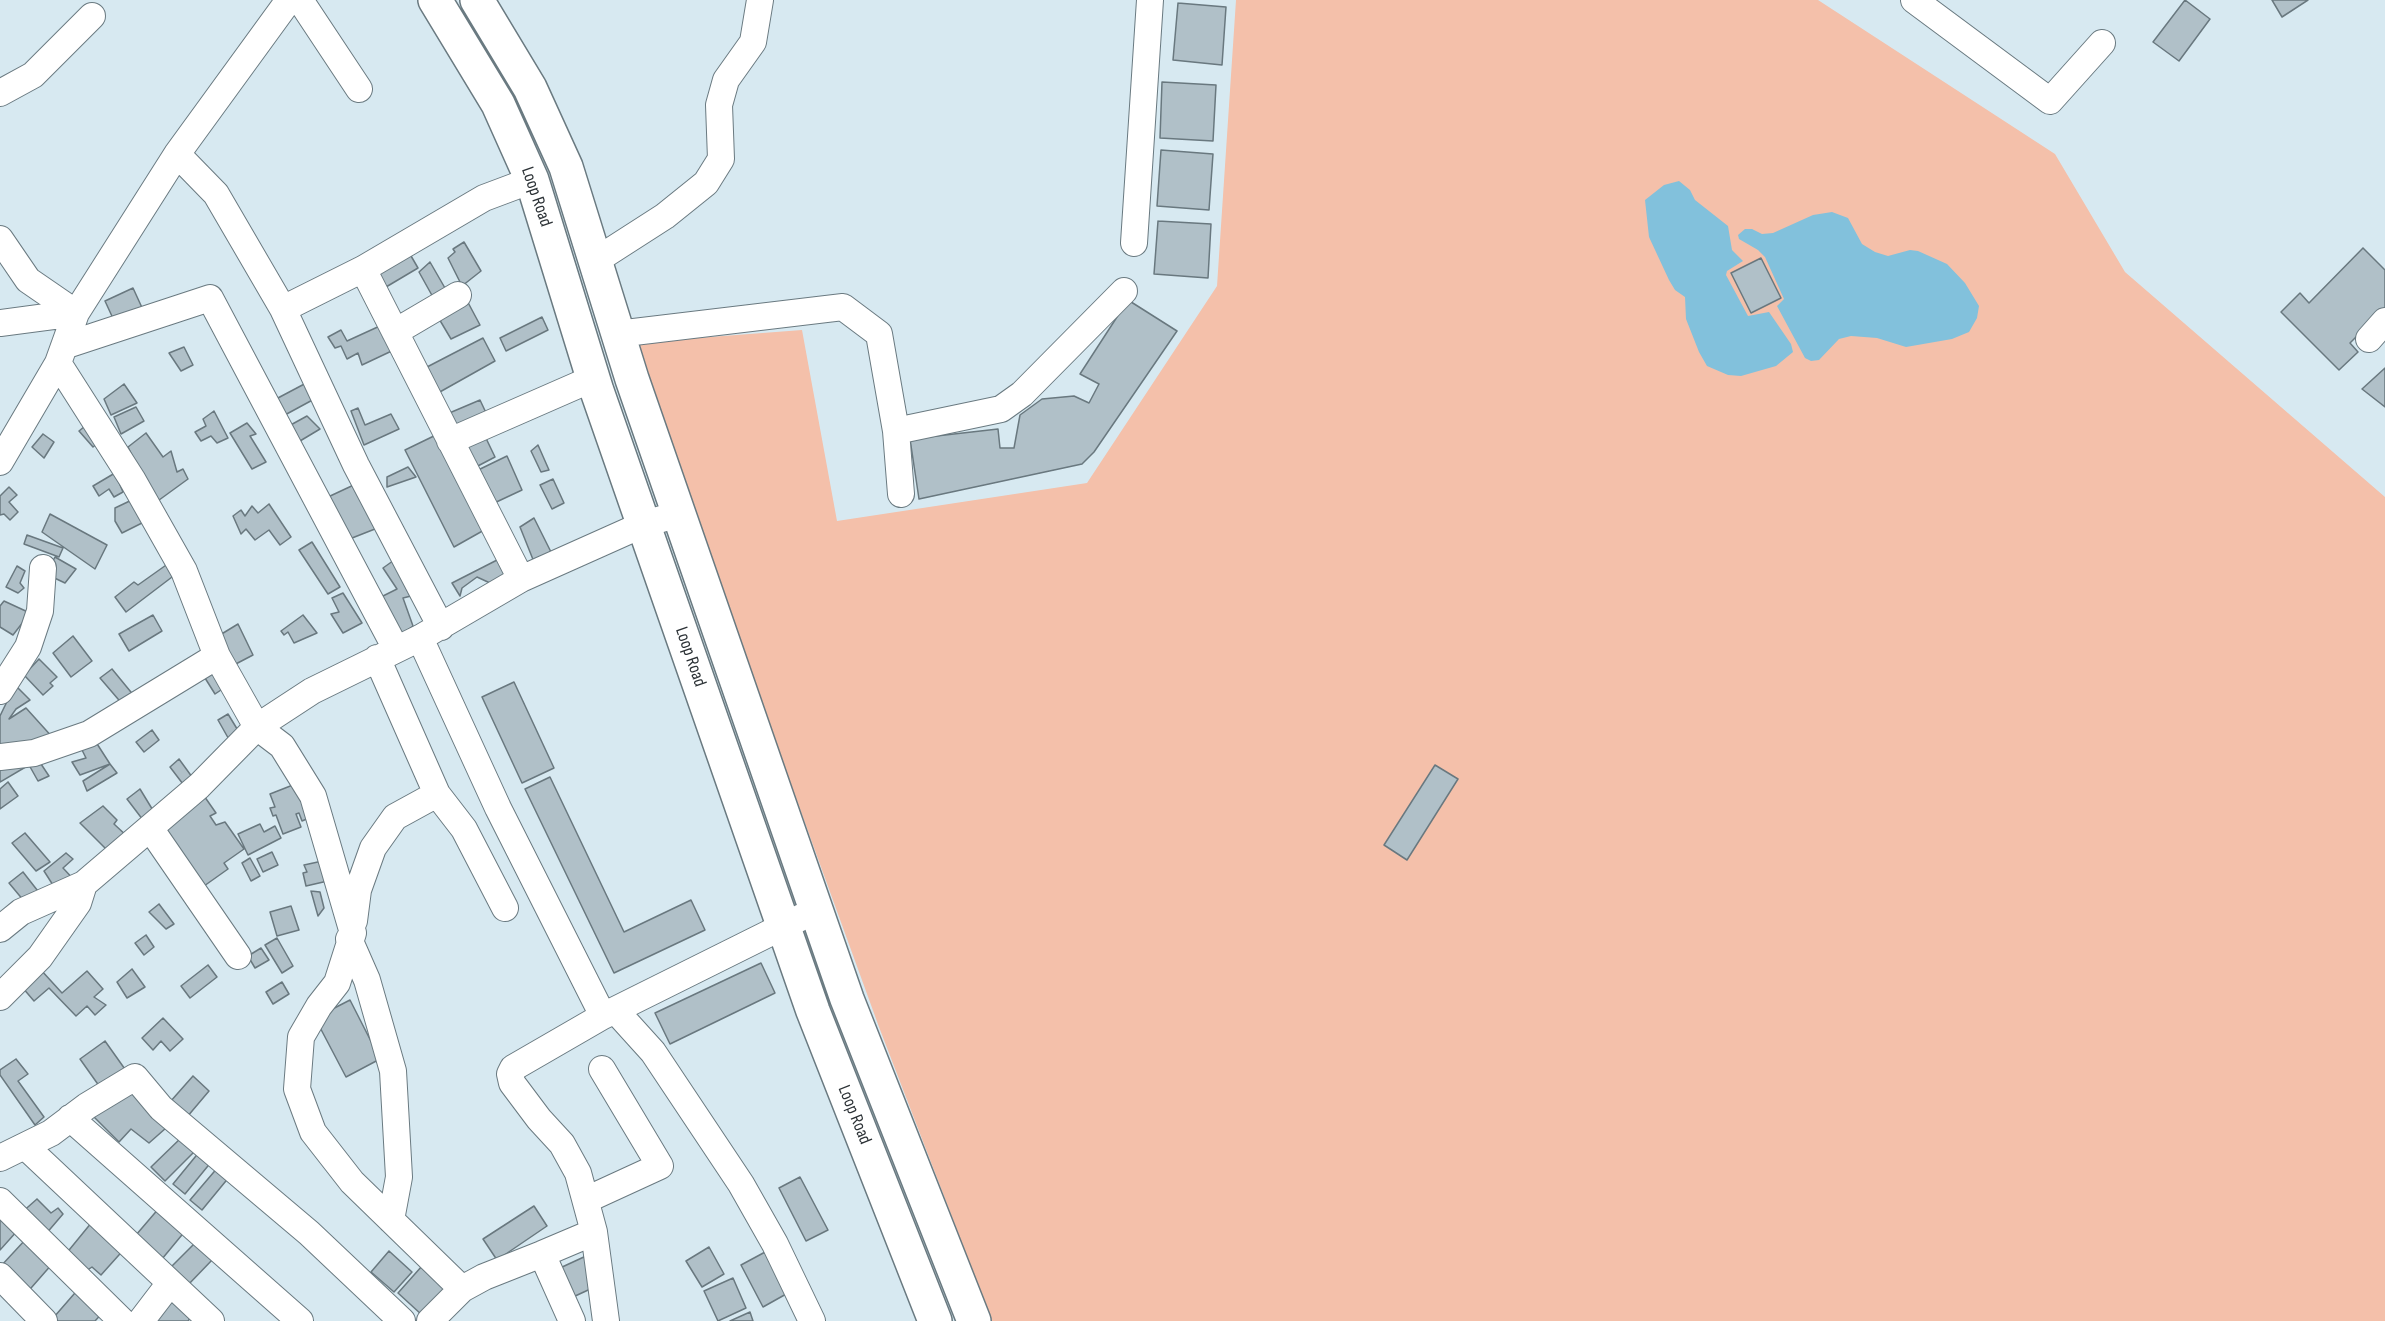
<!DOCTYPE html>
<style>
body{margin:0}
canvas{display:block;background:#d7e9f1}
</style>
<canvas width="2385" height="1321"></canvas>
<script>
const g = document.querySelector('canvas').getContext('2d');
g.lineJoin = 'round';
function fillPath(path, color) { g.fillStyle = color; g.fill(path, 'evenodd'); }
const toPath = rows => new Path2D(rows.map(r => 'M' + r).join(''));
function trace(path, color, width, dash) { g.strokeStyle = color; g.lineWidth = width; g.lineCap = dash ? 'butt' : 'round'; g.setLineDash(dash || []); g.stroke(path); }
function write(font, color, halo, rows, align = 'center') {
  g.font = font + ' "Sofia Sans Condensed",sans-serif'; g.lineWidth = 4.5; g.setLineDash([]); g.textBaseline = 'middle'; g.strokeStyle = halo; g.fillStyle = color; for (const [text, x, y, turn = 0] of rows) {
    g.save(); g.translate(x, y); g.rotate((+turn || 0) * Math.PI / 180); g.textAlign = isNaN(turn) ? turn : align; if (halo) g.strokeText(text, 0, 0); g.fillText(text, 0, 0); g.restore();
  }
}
fillPath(toPath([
 [1236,0,1818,0,2055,154,2125,272,2385,497,2385,1321,992,1321,879,1027,631,343,802,330,837,521,1087,483,1217,286]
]), '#f4c0aa');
fillPath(toPath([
 [1679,181,1690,190,1695,200,1728,226,1732,250,1743,261,1727,271,1726,275,1748,316,1769,312,1791,344,1793,352,1776,366,1741,376,1728,375,1707,366,1699,352,1686,319,1685,297,1675,290,1669,280,1649,237,1645,200,1664,185],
 [1832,212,1848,218,1862,244,1875,252,1888,256,1910,250,1918,251,1947,264,1965,283,1979,306,1977,318,1969,332,1952,339,1906,347,1877,338,1851,336,1839,339,1819,360,1811,361,1805,358,1777,306,1784,299,1765,257,1758,250,1739,239,1738,235,1745,229,1752,229,1762,234,1773,233,1813,215]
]), '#82c1dc');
const building = toPath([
 [2185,0,2210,19,2179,61,2153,42,2185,0],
 [2272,0,2308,0,2282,17,2272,0],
 [1178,3,1226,7,1222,65,1173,60,1178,3],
 [1162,82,1216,85,1213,141,1160,138,1162,82],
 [1161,150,1213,154,1209,210,1157,206,1161,150],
 [1158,221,1211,224,1208,278,1154,274,1158,221],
 [464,242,481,271,462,286,448,258,455,252,453,249,464,242],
 [2363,248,2385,270,2385,308,2350,343,2358,352,2339,370,2281,312,2300,293,2309,303,2363,248],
 [407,249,418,268,386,287,374,268,407,249],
 [1761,258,1781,298,1751,313,1731,273,1761,258],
 [430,262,449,295,434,299,419,272,430,262],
 [133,288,144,312,116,325,105,301,133,288],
 [464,295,480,325,451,339,435,312,464,295],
 [1128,300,1177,331,1094,452,1082,464,919,499,910,439,998,429,1000,448,1014,448,1020,415,1042,399,1074,396,1089,403,1099,384,1080,374,1128,300],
 [542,317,548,330,506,351,500,338,542,317],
 [382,325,398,348,362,365,358,353,347,359,341,346,335,348,328,337,341,330,347,341,382,325],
 [483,338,495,361,438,393,427,367,483,338],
 [184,347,193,365,181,371,169,353,184,347],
 [2385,368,2385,407,2362,389,2385,368],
 [310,381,318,397,283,416,276,399,310,381],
 [124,384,137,403,111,415,104,399,124,384],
 [480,400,488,417,455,434,447,414,480,400],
 [136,407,144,421,121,434,114,417,136,407],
 [358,408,365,425,391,414,399,429,364,445,351,411,358,408],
 [214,411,228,438,217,443,211,436,201,441,195,432,206,426,203,419,214,411],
 [307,416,320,429,295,444,287,427,307,416],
 [90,422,104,438,93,447,79,431,90,422],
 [247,423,256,434,250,436,266,462,252,469,230,433,247,423],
 [483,432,495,457,474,468,465,447,483,432],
 [146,433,163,457,171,451,177,472,183,469,188,479,155,503,128,447,146,433],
 [43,434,54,442,44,458,32,447,43,434],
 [438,434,486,529,454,547,405,450,438,434],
 [538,445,549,470,541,472,531,451,538,445],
 [507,456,522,490,490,505,474,472,507,456],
 [408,467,416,477,387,487,387,477,408,467],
 [115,473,123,492,114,497,109,489,99,496,93,486,115,473],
 [553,479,564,503,552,509,540,485,553,479],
 [358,483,380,527,347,540,328,497,358,483],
 [9,487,17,495,9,502,18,512,10,520,4,514,0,515,0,496,9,487],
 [136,498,148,520,122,533,115,521,115,508,136,498],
 [269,504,291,537,280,545,269,530,255,540,246,529,241,534,233,516,241,510,245,516,252,506,258,513,269,504],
 [50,514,107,545,95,569,42,532,50,514],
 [534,518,551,552,534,562,520,527,534,518],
 [27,535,63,548,59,557,24,544,27,535],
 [312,542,340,587,328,594,299,550,312,542],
 [55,557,76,569,65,583,46,574,55,557],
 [397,558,419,594,403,598,413,626,398,637,379,598,397,589,383,568,397,558],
 [501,558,510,580,490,583,477,577,462,588,460,596,452,583,501,558],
 [169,563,176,574,126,612,115,597,134,582,138,585,169,563],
 [17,566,25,571,20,583,24,588,18,593,6,587,17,566],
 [343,593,362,623,343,633,331,614,339,612,332,598,343,593],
 [4,601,30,613,13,635,0,627,0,606,4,601],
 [153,615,162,631,129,651,119,634,153,615],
 [303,615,317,633,294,643,288,632,284,635,281,631,303,615],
 [238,624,253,655,230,667,215,638,238,624],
 [73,636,92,661,71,677,53,653,73,636],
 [39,659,57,677,50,683,53,686,43,695,24,675,39,659],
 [112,669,135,697,124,706,100,678,112,669],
 [218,670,227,686,215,694,205,678,218,670],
 [514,682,554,768,522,783,482,697,514,682],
 [15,685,30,700,16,709,9,719,26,708,54,739,0,745,0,716,15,685],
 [228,714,242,737,231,743,218,720,228,714],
 [152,730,159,740,144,752,136,742,152,730],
 [92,736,110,764,80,775,72,762,86,758,78,742,92,736],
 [35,755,49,776,38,781,29,765,0,782,0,765,35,755],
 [179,759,195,781,186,788,170,767,179,759],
 [110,764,117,773,87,791,83,781,110,764],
 [1435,765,1458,779,1407,860,1384,845,1435,765],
 [550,777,624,932,691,900,705,930,614,973,525,789,550,777],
 [303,781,316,815,302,821,299,813,296,814,301,827,283,834,276,815,273,816,270,808,275,807,270,794,303,781],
 [8,782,18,796,0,809,0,789,8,782],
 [140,789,154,812,143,820,127,799,140,789],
 [202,793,216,813,210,816,216,825,225,822,244,849,224,863,228,869,197,891,153,827,202,793],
 [103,806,117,820,114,824,129,838,110,853,80,823,103,806],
 [260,824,264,832,275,826,281,838,248,855,238,834,260,824],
 [25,833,50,862,36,871,12,843,25,833],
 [272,852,278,865,263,872,257,859,272,852],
 [66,853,73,859,63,868,76,882,58,893,44,871,66,853],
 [250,858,260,876,251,881,242,863,250,858],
 [327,860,332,880,306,886,303,873,307,872,304,865,327,860],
 [23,872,41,895,24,901,9,883,23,872],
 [311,891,320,892,324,908,318,916,311,891],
 [159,904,174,924,166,929,149,912,159,904],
 [291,906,299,930,277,936,270,912,291,906],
 [146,935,154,947,144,955,135,943,146,935],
 [277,938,293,966,282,973,265,945,277,938],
 [261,948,269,960,255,968,248,956,261,948],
 [761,963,775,993,670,1044,655,1013,761,963],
 [208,965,217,977,190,998,181,986,208,965],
 [132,969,145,987,127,998,117,982,132,969],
 [41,970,62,993,87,971,103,989,94,997,106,1005,95,1015,87,1006,76,1016,49,988,34,1001,22,987,41,970],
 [282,982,289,994,273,1004,266,992,282,982],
 [350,1000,380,1059,346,1077,315,1018,350,1000],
 [163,1018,183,1039,170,1051,161,1041,153,1050,142,1038,163,1018],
 [105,1041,127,1072,102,1090,80,1059,105,1041],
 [16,1059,28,1074,18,1081,44,1117,35,1125,0,1075,0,1070,16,1059],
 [193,1076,209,1091,187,1117,170,1102,193,1076],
 [128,1085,166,1128,149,1143,131,1129,119,1142,93,1116,128,1085],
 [183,1136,196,1150,165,1181,151,1167,183,1136],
 [200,1151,212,1161,185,1194,173,1184,200,1151],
 [219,1166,230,1176,202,1210,190,1200,219,1166],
 [800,1177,828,1230,806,1241,779,1188,800,1177],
 [37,1199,51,1213,58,1208,63,1214,45,1235,20,1214,37,1199],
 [534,1206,547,1226,497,1260,483,1239,534,1206],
 [160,1207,186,1230,162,1259,136,1235,160,1207],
 [0,1215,18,1230,0,1250,0,1215],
 [92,1222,127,1246,101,1275,92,1267,83,1273,65,1255,92,1222],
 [26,1239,53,1263,24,1296,0,1267,26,1239],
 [197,1241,214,1258,187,1286,169,1269,197,1241],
 [709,1247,724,1274,702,1287,686,1261,709,1247],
 [389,1251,412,1272,394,1292,371,1272,389,1251],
 [767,1251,788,1293,763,1307,741,1265,767,1251],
 [586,1256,599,1285,573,1297,560,1268,586,1256],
 [422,1266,446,1288,422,1315,398,1293,422,1266],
 [733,1278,746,1308,718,1321,704,1291,733,1278],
 [81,1286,106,1309,95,1321,58,1321,54,1317,81,1286],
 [169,1290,195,1312,188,1321,144,1321,169,1290],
 [750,1312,753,1321,730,1321,750,1312]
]);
fillPath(building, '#b0c0c8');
trace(building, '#69787f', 1.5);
const minor = toPath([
 [300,0,359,89],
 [1914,0,2050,101,2102,43],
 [0,93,33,75,92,16],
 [177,154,216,194,283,309,356,465,441,627],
 [0,239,28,280,76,313],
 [1134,243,1150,0],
 [595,261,665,216,706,183,721,159,719,105,726,80,753,42,760,0],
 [363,269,521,579],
 [283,309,363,269,484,198,532,180],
 [0,323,76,313],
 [395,332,458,295],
 [617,334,843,307,879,334,896,431,901,494],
 [2369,339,2385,321],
 [64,346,210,298,396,649],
 [58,363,132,479,184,571,217,656,257,727,282,746,313,796,353,933,337,983,319,1006,301,1037,297,1089,313,1132,352,1182,462,1289],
 [896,431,1001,409,1022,394,1124,291],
 [450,441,594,378],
 [0,462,58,363,76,313,177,154,289,0],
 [420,638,498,808,603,1016],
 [377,658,437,794,464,829,505,908],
 [0,691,28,647,40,611,43,568],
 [0,757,34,753,89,734,217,656],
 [150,828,238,956],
 [354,921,358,890,373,848,395,817,437,794],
 [0,929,21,912,84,884,199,786,257,727,312,691,420,638,521,579,644,524,679,514],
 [349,939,367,980,393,1071,399,1177,391,1220],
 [0,997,40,957,78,903,84,884],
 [615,1010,653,1052,741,1184,775,1244,812,1321],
 [70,1118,300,1321],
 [25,1146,211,1321],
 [0,1158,51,1133,87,1106,135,1077,161,1108,309,1233,402,1321],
 [586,1200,660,1166,602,1069],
 [0,1201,122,1321],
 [594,1232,578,1173,562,1144,539,1119,512,1083,510,1074,513,1068,603,1016,816,910],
 [0,1276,44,1321],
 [141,1321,170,1283],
 [430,1321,462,1289,484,1277,542,1254],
 [572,1321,542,1254,594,1232,606,1321]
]);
const major = toPath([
 [435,0,498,104,532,180,597,391,813,1011,935,1321],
 [477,0,530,88,566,167,632,379,847,999,974,1321]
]);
trace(minor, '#6a7a81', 28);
trace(major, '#6a7a81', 36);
trace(minor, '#fff', 26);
trace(major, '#fff', 33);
write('18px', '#2c3236', '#fff', [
 ["Loop Road",536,197,71],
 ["Loop Road",690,657,71],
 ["Loop Road",854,1115,68]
]);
</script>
